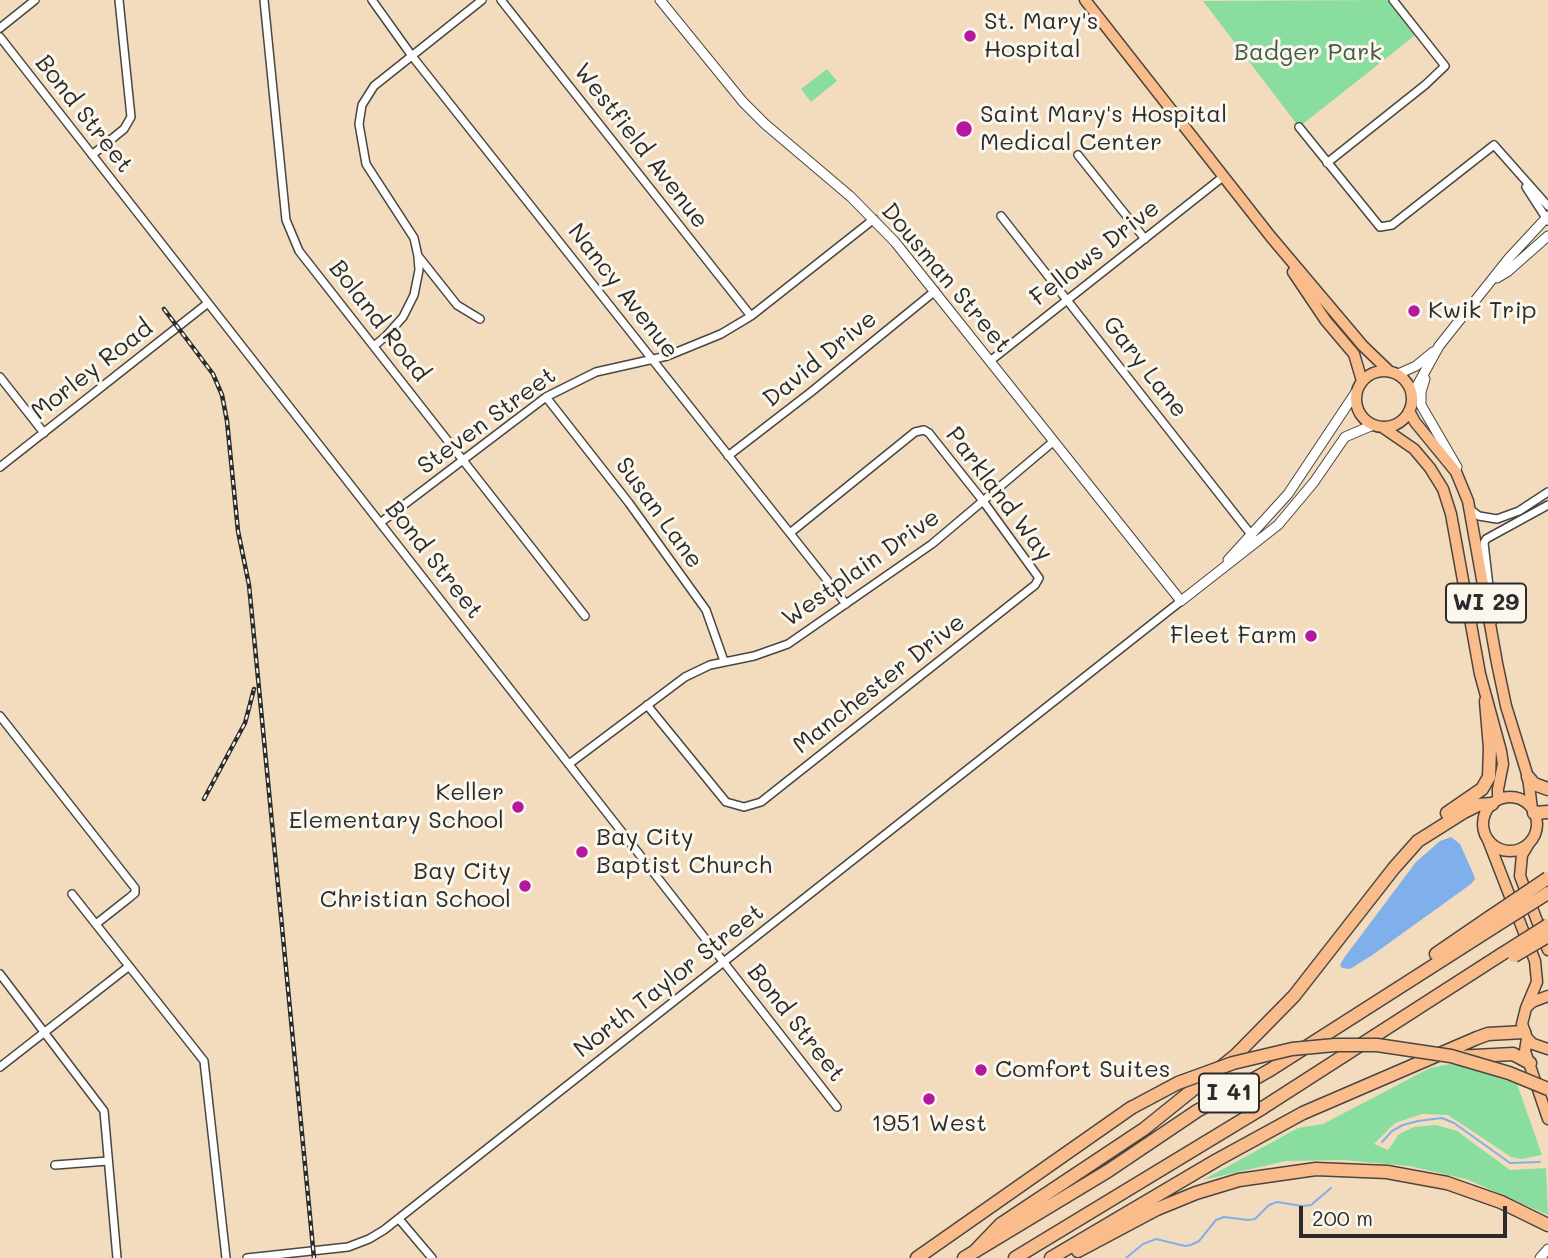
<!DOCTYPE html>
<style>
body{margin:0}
#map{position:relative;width:1548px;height:1258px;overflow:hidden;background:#f3dcbe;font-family:Mali,sans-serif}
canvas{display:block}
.scale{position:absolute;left:1299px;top:1206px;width:208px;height:32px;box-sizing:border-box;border:4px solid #2b2b2b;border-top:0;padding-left:9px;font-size:21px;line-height:24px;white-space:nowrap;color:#2b2b2b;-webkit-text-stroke:5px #fbf7ec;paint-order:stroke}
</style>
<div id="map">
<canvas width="1548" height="1258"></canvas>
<div class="scale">200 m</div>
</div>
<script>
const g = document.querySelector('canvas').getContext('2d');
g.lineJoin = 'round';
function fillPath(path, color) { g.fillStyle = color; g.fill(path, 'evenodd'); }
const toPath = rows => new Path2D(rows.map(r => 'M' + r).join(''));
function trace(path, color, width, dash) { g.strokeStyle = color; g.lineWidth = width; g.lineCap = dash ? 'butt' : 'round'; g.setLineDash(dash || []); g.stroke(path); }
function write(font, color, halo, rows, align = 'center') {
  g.font = font + ' Mali,sans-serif'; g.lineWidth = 6; g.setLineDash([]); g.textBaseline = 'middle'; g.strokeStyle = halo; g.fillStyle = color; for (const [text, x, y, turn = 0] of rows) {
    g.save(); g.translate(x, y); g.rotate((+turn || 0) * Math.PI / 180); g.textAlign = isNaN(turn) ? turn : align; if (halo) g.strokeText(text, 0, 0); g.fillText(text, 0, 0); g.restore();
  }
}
fillPath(toPath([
 [1393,0,1418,33,1299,127,1203,1],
 [827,69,837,81,811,102,801,89],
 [1450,1064,1463,1066,1517,1084,1542,1155,1521,1159,1511,1157,1448,1115,1422,1114,1395,1123,1374,1144,1388,1150,1399,1134,1414,1127,1436,1125,1457,1131,1510,1170,1546,1168,1548,1215,1466,1179,1409,1166,1343,1160,1286,1161,1203,1180,1298,1128,1323,1124,1430,1068]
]), '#88dd9f');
fillPath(toPath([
 [1451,837,1460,844,1473,873,1475,879,1471,884,1371,956,1350,969,1342,968,1340,965,1344,958,1416,862,1440,841]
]), '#80b0eb');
trace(toPath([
 [1382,1142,1392,1131,1403,1125,1418,1121,1442,1118,1454,1123,1510,1163,1540,1162],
 [1126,1258,1143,1244,1156,1239,1185,1246,1191,1245,1199,1241,1216,1220,1224,1217,1248,1220,1255,1219,1269,1205,1277,1202,1302,1206,1311,1205,1331,1188]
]), '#80b0eb', 2);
const minor = toPath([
 [264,0,286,220,299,251,585,616],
 [372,0,412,56,846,604],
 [501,0,751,316],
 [0,28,35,0],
 [0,37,837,1107],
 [1299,127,1380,227,1392,225,1494,145,1548,206],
 [92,155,124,129,131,117,119,0],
 [1078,155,1145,239],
 [1327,163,1425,85,1445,66,1393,0],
 [1526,187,1548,221],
 [1001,216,1253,537],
 [419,257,457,305,480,319],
 [374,346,386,336,403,317,414,295,419,270,418,256,414,238,366,164,359,124,362,105,374,86,482,0],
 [990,361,1224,176],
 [0,377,44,433],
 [546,397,629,503,706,610,724,661],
 [728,456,811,392,935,291],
 [0,467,208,303],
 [1471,510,1479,516,1497,519,1519,511,1548,492],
 [380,523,546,397,596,372,667,356,721,334,751,316,874,219],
 [1493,621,1484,543,1486,539,1548,505],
 [647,705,726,802,744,807,761,802,1035,585,1039,578,983,501,929,433,924,430,915,432,790,533],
 [0,716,135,888,135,893,129,898,96,924],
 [569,764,685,677,710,665,754,656,788,644,932,544,1054,441],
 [72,894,204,1061,226,1258],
 [0,974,104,1111,117,1258],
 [0,1067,128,967],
 [55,1165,108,1161],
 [399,1219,432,1258],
 [247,1258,348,1247,369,1239,384,1230,1181,601]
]);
const tertiary = toPath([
 [660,0,743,102,765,124,851,197,895,242,1181,601,1278,525,1314,482,1345,437,1373,425],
 [1497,278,1507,272,1548,236],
 [1398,374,1416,366,1433,352],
 [1425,379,1421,392,1421,405,1457,467],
 [1412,395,1439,346,1509,258,1548,216],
 [1228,560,1288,494,1356,392],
 [1540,1258,1548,1249]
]);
const primary = toPath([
 [1085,0,1271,237,1363,346,1389,371],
 [1293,272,1326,321,1354,354,1362,381],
 '1356 399a28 28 0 1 1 56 0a28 28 0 1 1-56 0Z',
 [1409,411,1415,422,1456,472,1468,501,1497,663,1506,706,1528,777,1532,809],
 [1382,427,1414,449,1430,468,1443,489,1451,514,1480,674,1501,751,1503,764,1498,789,1498,799],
 '1483 824a27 27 0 1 1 54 0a27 27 0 1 1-54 0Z',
 [1488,840,1535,961,1537,982,1526,1008],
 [1528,845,1522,855,1520,876,1548,950],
 [1548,996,1532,1002,1526,1008,1522,1024,1527,1038,1533,1044,1548,1049],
 [1527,1038,1525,1051,1548,1119]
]);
const motorway = toPath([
 [1528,777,1534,784,1548,789],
 [1447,813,1482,789,1489,777,1490,748,1486,701],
 [1534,813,1548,812],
 [1436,954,1490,917],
 [1456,1057,1513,1054,1530,1063],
 [975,1251,1001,1224,1144,1129,1236,1055,1294,996,1394,868,1418,841,1464,812,1478,805,1492,804],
 [1078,1251,1157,1209,1196,1193,1239,1180,1316,1169,1387,1172,1447,1183,1501,1202,1548,1225],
 [917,1258,1131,1108],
 [964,1258,1108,1171,1197,1111,1270,1070,1494,927],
 [1015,1258,1264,1107,1502,954],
 [1051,1258,1217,1160,1303,1113,1477,1038,1488,1034,1524,1032]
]);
trace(minor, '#494641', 10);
trace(tertiary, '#494641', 11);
trace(primary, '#494641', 13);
trace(motorway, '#494641', 15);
trace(minor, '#fff', 7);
trace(tertiary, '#fff', 9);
trace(primary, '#fabc8b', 10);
trace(motorway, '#fabc8b', 12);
const rail = toPath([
 [164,309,213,374,222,395,227,421,238,531,249,585,314,1258],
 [204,799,245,723,254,689]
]);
trace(rail, '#2b2b2b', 4.5);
trace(rail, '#fbf7ec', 2, [5]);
const motorwayBridge = toPath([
 [1490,917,1548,878],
 [1494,927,1548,893],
 [1502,954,1548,925],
 [1514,956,1548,936],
 [1131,1108,1178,1083,1233,1063,1292,1049,1335,1045,1377,1045,1451,1056,1509,1073,1548,1089]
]);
trace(motorwayBridge, '#494641', 15, []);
trace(motorwayBridge, '#fabc8b', 12);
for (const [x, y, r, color] of [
 [970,36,7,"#b5179e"],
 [964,129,9,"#b5179e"],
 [1414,311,7,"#b5179e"],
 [1311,636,7,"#b5179e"],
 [518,807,7,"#b5179e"],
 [582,852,7,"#b5179e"],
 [525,886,7,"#b5179e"],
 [981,1070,7,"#b5179e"],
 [929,1099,7,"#b5179e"]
]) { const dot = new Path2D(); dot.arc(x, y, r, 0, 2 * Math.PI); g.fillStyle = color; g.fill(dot); trace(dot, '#fbf7ec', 2.5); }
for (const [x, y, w] of [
 [1486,603,80],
 [1229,1093,60]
]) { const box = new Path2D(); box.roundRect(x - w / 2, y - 19.5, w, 39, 5); g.fillStyle = '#fbf7ec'; g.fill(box); trace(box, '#2b2b2b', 2); }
write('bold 23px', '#2b2b2b', null, [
 ["WI 29",1486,603],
 ["I 41",1229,1093]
]);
write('24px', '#2b2b2b', '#fbf7ec', [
 ["St. Mary's",984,22],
 ["Hospital",984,50],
 ["Saint Mary's Hospital",980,115],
 ["Medical Center",980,143],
 ["Kwik Trip",1428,311],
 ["Fleet Farm",1297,636,"right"],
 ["Keller",504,793,"right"],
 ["Elementary School",504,821,"right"],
 ["Bay City",596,838],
 ["Baptist Church",596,866],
 ["Bay City",511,872,"right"],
 ["Christian School",511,900,"right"],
 ["Comfort Suites",995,1070],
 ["1951 West",929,1124,"center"]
], 'left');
write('24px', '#425848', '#fbf7ec', [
 ["Badger Park",1308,53]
]);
write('24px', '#2b2b2b', '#fbf7ec', [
 ["Bond Street",84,114,52],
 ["Westfield Avenue",641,146,52],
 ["Fellows Drive",1095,253,-38],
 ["Dousman Street",946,278,50],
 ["Nancy Avenue",623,291,52],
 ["Boland Road",379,321,52],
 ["David Drive",820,359,-39],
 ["Gary Lane",1145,367,52],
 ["Morley Road",92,370,-38],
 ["Steven Street",487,421,-36],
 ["Parkland Way",999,494,53],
 ["Susan Lane",659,513,54],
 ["Bond Street",434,560,52],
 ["Westplain Drive",861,568,-35],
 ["Manchester Drive",879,684,-38],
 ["North Taylor Street",669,981,-38],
 ["Bond Street",796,1023,52]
]);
</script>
